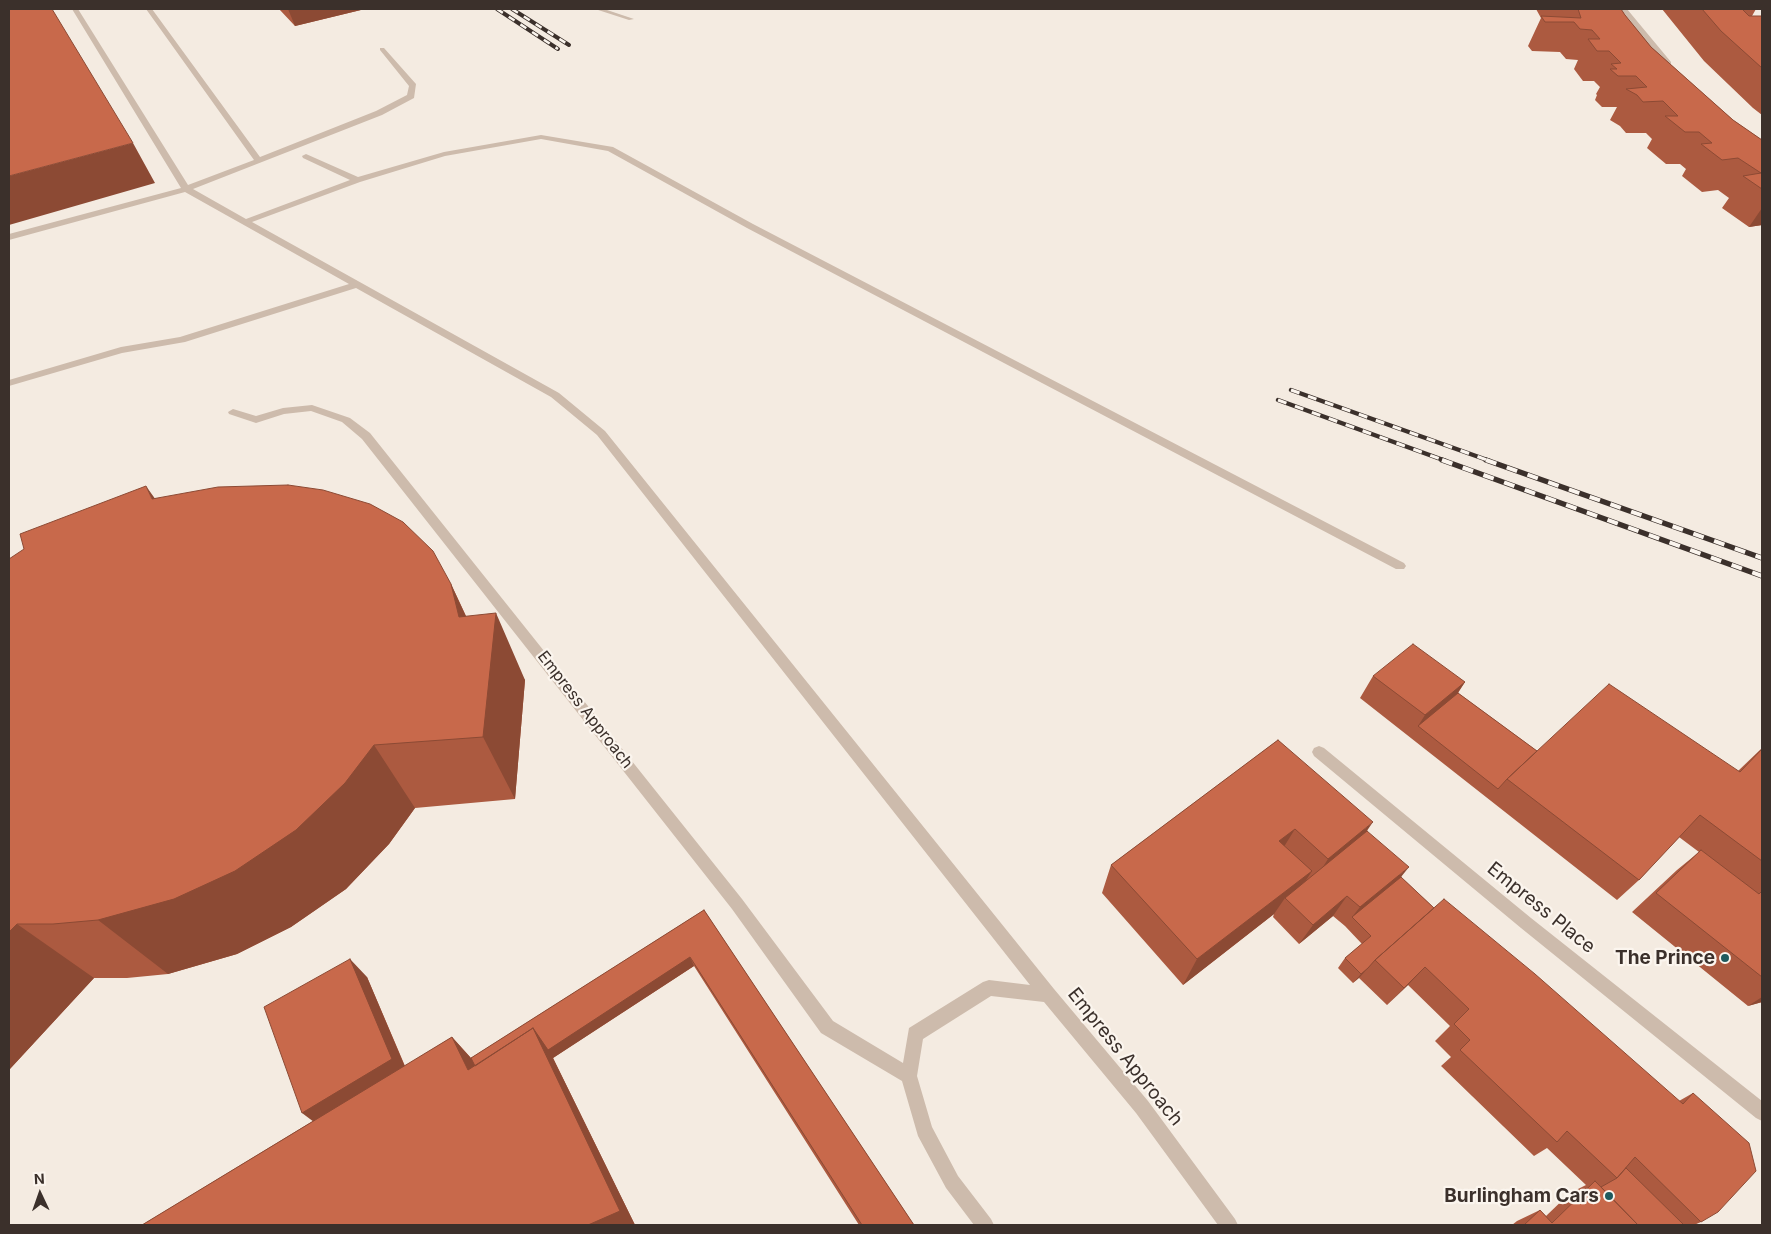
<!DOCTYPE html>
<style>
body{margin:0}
#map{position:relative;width:1771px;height:1234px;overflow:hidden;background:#f4ebe1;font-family:Inter,sans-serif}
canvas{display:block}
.frame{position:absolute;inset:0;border:10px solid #3b302b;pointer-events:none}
.north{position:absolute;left:15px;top:1169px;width:50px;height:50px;-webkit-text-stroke:4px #fbf5ee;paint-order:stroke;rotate:357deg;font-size:14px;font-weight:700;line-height:20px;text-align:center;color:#3b302b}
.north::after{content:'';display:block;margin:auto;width:18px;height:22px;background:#3b302b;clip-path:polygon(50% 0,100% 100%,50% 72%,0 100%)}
</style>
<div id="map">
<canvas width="1771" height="1234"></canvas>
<div class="frame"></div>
<div class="north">N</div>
</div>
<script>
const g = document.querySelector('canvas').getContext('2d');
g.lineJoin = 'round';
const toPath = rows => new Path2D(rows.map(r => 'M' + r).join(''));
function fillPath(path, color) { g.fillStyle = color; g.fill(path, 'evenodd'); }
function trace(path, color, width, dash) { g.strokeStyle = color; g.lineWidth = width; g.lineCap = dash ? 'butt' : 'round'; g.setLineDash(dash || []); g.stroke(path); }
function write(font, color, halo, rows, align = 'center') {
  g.font = font + ' Inter,sans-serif'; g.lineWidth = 4.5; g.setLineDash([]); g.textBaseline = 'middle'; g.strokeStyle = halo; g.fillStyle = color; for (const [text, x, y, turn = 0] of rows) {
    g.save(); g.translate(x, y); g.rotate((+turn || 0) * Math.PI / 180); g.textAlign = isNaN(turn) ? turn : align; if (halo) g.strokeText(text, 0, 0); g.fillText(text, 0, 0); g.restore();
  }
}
fillPath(toPath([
 [72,9,78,9,188,185,254,160,146,9,152,9,260,157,376,111,407,95,409,86,380,50,380,48,384,48,416,84,414,98,382,115,193,189,246,219,350,180,303,158,302,156,306,154,358,177,444,152,541,135,613,147,753,224,1404,563,1406,566,1404,569,1396,569,747,228,608,151,541,139,445,156,360,182,252,222,559,393,605,431,1054,989,1148,1101,1235,1219,1238,1225,1218,1225,1136,1113,1044,1002,991,996,923,1039,917,1076,932,1127,958,1176,991,1219,994,1225,974,1225,946,1188,918,1136,902,1081,821,1033,732,909,362,439,342,422,311,411,284,414,256,423,229,414,228,412,233,409,256,416,283,408,312,405,350,418,370,433,742,899,833,1021,903,1063,909,1028,983,982,989,980,1030,985,597,435,551,397,356,288,185,342,122,353,9,386,9,380,121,347,180,337,349,284,185,192,9,240,9,234,181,188,72,9],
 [595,9,604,9,634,19,629,20,595,9],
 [1621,9,1627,9,1671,62,1671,66,1665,66,1621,9],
 [1319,746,1324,748,1531,918,1762,1101,1762,1121,1756,1118,1521,928,1314,756,1312,752,1314,748,1319,746]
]), '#cdbbac');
const railFar2 = toPath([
 [497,9,558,49],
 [512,9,569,45]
]);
const railFar1 = toPath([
 [1291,390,1490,461],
 [1278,400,1446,461]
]);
const rail = toPath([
 [1442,460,1762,576],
 [1486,460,1762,558]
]);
trace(railFar2, '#3b302b', 4);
trace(railFar1, '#3b302b', 4.5);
trace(rail, '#3b302b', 5.5);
trace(railFar2, '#fbf5ee', 2.5, [7]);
trace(railFar1, '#fbf5ee', 3, [9]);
trace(rail, '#fbf5ee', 4, [11]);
fillPath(toPath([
 [279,9,365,9,295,26],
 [1536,9,1621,9,1625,15,1651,47,1733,120,1762,140,1762,225,1749,227,1722,208,1729,198,1718,190,1702,192,1682,176,1686,169,1680,164,1666,164,1647,148,1652,139,1646,133,1626,133,1620,126,1610,120,1617,107,1602,107,1595,100,1597,95,1596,94,1600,87,1594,81,1583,81,1574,69,1578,60,1566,59,1560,52,1532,51,1528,46,1541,18],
 [1662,9,1756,9,1752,16,1762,16,1762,115,1753,108,1704,61],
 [155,498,451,584,466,616,525,680,515,799,415,808,389,844,346,889,291,927,237,954,168,974,127,978,94,978,9,1070,9,559],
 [1373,676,1465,682,1458,693,1537,751,1738,771,1762,748,1762,1002,1748,1006,1632,912,1677,870,1699,852,1679,837,1639,880,1617,900,1360,698],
 [1278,740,1367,831,1401,877,1434,908,1679,1101,1693,1093,1701,1222,1694,1225,1512,1225,1517,1221,1540,1210,1546,1216,1570,1193,1586,1185,1547,1148,1534,1156,1441,1066,1451,1057,1435,1041,1450,1026,1408,985,1387,1005,1359,978,1360,977,1353,983,1338,968,1345,958,1362,944,1345,926,1333,916,1299,944,1273,917,1274,914,1183,985,1102,893,1111,865],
 [704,910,914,1225,859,1225,694,966,553,1058,635,1225,142,1225,313,1121,367,977,405,1066,452,1037,471,1058]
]), '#ac5a40');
fillPath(toPath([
 [288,9,365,9,295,26],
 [133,143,155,183,9,225,9,176],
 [1762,208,1762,225,1749,227],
 [146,486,195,555,152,499],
 [451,584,482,651,496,613,525,680,515,799,483,737,459,617],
 [1465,682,1450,704,1418,726,1425,715],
 [374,745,415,808,389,844,346,889,291,927,237,954,168,974,98,920],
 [1373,822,1353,851,1310,887,1328,859],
 [1295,829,1277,858,1279,841],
 [1409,867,1393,887,1352,917,1360,907],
 [1312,871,1294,899,1285,898,1274,914,1183,985,1197,959],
 [1347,896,1333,916,1299,944,1313,925],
 [17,924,94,978,9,1070,9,932],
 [690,957,694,966,553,1058,635,1225,588,1225,468,1070,452,1037,478,1066,533,1028],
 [350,959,367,977,408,1074,322,1128,302,1113],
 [1425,967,1408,985,1387,1005],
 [1368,968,1360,977,1353,983,1361,974],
 [1762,997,1762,1002,1748,1006]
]), '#8c4a34');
const building = toPath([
 [9,9,52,9,133,143,9,176,9,9],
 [1571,9,1621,9,1625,15,1651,47,1733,120,1762,140,1762,189,1743,176,1761,173,1738,158,1722,160,1701,144,1712,143,1699,132,1685,132,1665,116,1678,116,1663,101,1643,102,1637,95,1626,89,1647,87,1636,76,1618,76,1610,69,1617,69,1611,64,1621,63,1609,51,1597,51,1588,39,1600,39,1592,30,1580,29,1574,22,1545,22,1541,16,1581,18,1578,9,1571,9],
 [1702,9,1742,9,1749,16,1762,16,1762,28,1761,28,1762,29,1762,68,1721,31,1702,9],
 [288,485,323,490,370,504,403,522,433,551,451,584,459,617,496,613,483,737,374,745,345,783,296,830,235,871,174,899,98,920,53,924,17,924,9,932,9,559,24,549,20,534,146,486,152,499,218,487,288,485],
 [1413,644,1465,682,1425,715,1373,676,1413,644],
 [1609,684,1740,772,1762,749,1762,861,1700,815,1639,880,1507,779,1609,684],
 [1458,693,1537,751,1507,779,1498,789,1418,726,1458,693],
 [1278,740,1373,822,1328,859,1295,829,1279,841,1312,871,1197,959,1111,865,1278,740],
 [1367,831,1409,867,1360,907,1347,896,1313,925,1285,898,1367,831],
 [1701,850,1759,894,1762,891,1762,977,1656,893,1701,850],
 [1401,877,1434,908,1375,960,1368,968,1361,974,1345,958,1371,936,1352,917,1401,877],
 [1444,899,1535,974,1683,1104,1693,1093,1749,1143,1756,1171,1718,1212,1701,1222,1635,1157,1617,1178,1567,1131,1557,1142,1460,1050,1470,1040,1454,1024,1469,1009,1425,967,1404,988,1375,960,1444,899],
 [704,910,914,1225,862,1225,690,957,548,1050,533,1028,475,1066,471,1058,704,910],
 [350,959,392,1059,302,1113,264,1007,350,959],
 [533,1028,620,1211,588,1225,142,1225,452,1037,468,1070,533,1028],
 [1626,1168,1684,1225,1638,1225,1601,1187,1617,1178,1626,1168],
 [1595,1181,1638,1225,1524,1225,1540,1210,1552,1223,1595,1181]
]);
fillPath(building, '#c8694b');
trace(building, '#8c4a34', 1);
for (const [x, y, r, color] of [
 [1725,958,5,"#1f5a5e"],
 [1609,1196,5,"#1f5a5e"]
]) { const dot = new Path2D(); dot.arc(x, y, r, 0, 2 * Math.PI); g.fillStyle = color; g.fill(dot); trace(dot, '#fbf5ee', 2); }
write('16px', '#3b302b', '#fbf5ee', [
 ["Empress Approach",585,710,52]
]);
write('19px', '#3b302b', '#fbf5ee', [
 ["Empress Place",1541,908,39],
 ["Empress Approach",1125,1057,51]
]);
write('bold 19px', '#3b302b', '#fbf5ee', [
 ["The Prince",1715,958],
 ["Burlingham Cars",1599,1196]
], 'right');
</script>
